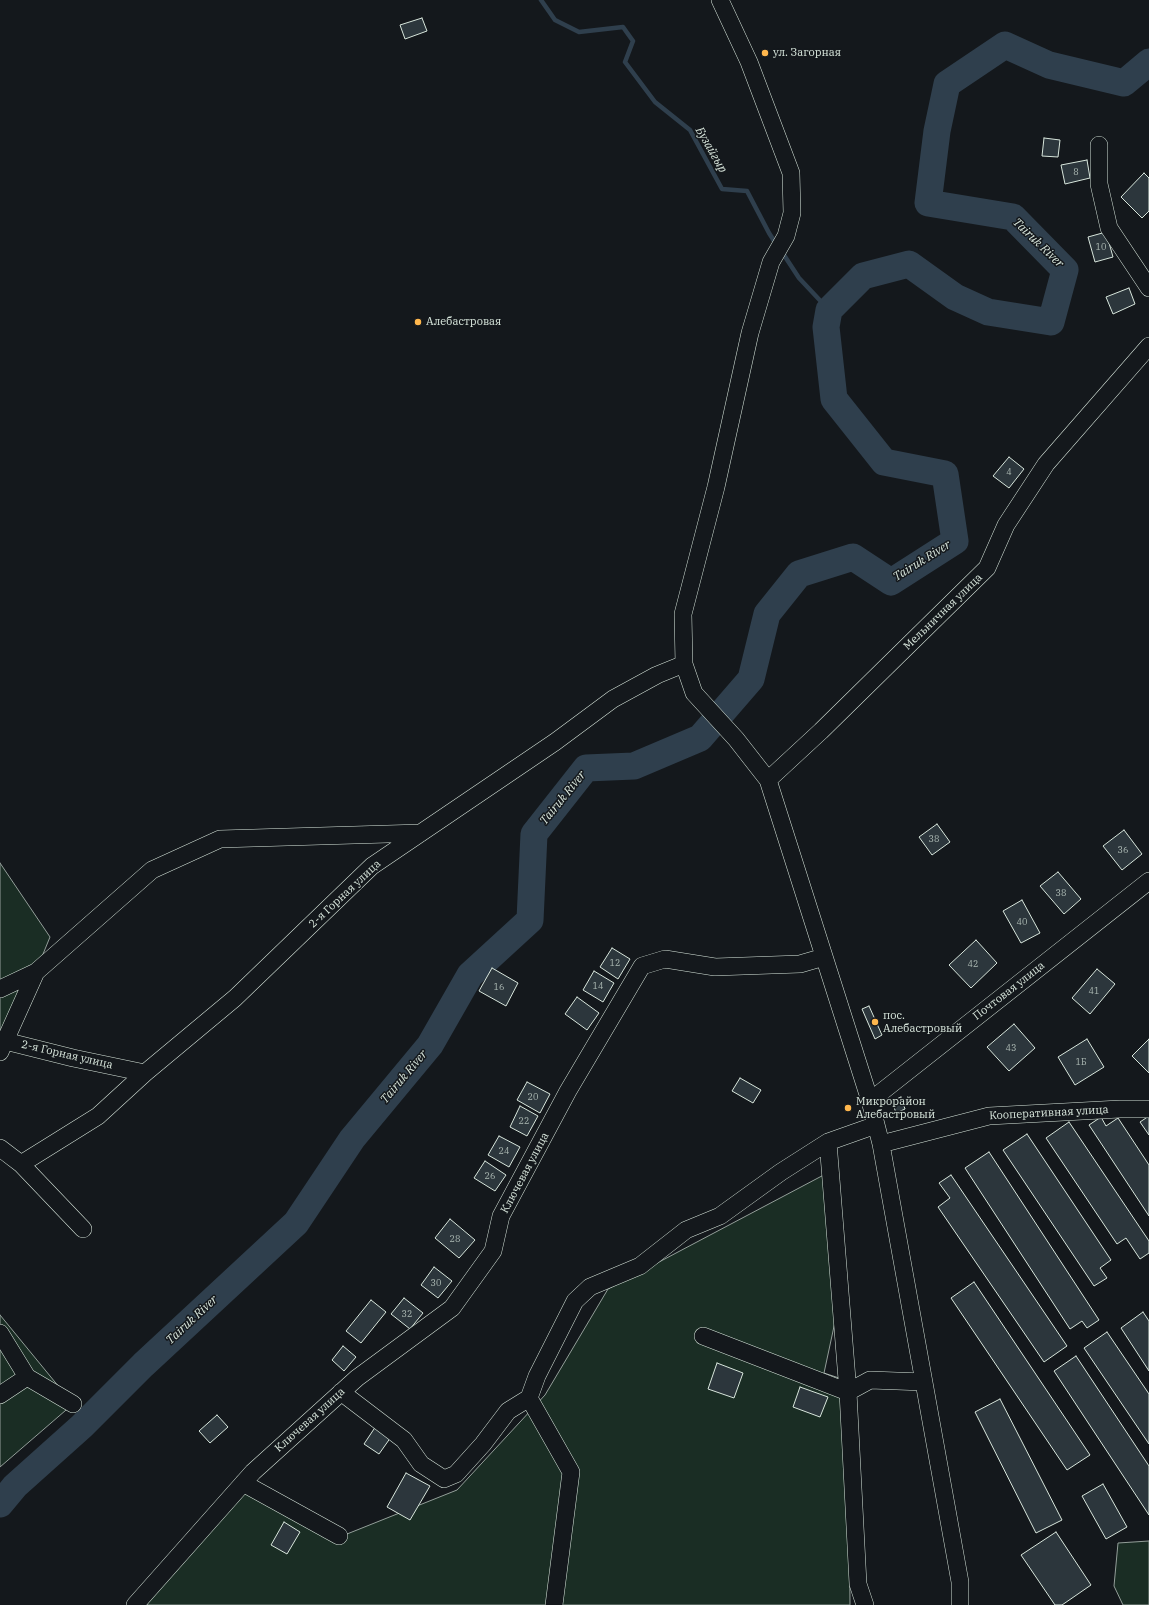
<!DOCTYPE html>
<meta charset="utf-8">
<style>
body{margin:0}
canvas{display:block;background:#14181c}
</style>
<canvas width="1149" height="1605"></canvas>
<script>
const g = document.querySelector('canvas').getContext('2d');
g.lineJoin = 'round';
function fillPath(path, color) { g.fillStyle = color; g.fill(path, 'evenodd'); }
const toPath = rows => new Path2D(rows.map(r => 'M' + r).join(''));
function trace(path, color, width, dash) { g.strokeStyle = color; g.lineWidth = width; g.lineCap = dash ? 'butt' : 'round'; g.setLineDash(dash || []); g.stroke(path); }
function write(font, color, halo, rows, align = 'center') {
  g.font = font + ' "IBM Plex Serif",serif'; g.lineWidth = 3; g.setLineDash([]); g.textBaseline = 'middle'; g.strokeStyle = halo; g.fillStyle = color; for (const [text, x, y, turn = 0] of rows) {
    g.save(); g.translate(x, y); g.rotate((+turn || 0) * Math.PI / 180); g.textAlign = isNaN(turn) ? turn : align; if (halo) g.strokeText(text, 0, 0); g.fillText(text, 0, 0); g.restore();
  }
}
const green = toPath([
 [0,863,50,937,18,1015,0,1053,0,863],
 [835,1169,845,1275,824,1373,848,1381,850,1605,140,1605,253,1481,347,1534,457,1490,545,1395,608,1289,835,1169],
 [0,1315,73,1404,0,1467,0,1315],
 [1149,1541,1149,1605,1123,1605,1114,1586,1118,1543,1149,1541]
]);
fillPath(green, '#1a2d24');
trace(green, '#939e99', 1);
trace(toPath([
 [541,0,555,20,579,32,623,27,633,41,625,62,655,102,690,130,722,189,747,191,769,233,776,244],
 [782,252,799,278,829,310]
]), '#2f3f4d', 4.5);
trace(toPath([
 [0,1504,15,1486,82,1426,143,1365,296,1223,352,1139,430,1045,470,975,530,920,534,834,586,768,634,766,700,738,751,679,767,614,799,574,853,557,891,582,955,541,945,474,884,462,834,399,826,327,829,310,863,276,909,264,955,297,988,312,1051,322,1065,270,1013,217,928,203,937,131,947,84,1005,45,1049,65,1124,83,1149,62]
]), '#2f3f4d', 27);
const building = toPath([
 [422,18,427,31,405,39,400,25,422,18],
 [1044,138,1060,140,1058,157,1042,156,1044,138],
 [1087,160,1090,178,1065,184,1061,165,1087,160],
 [1144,173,1149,178,1149,211,1142,218,1121,197,1144,173],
 [1106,232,1113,257,1095,262,1088,237,1106,232],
 [1129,288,1135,304,1113,314,1106,297,1129,288],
 [1009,457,1024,469,1009,488,993,476,1009,457],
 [937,824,950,842,932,855,919,837,937,824],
 [1124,830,1142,854,1122,870,1103,846,1124,830],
 [1058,872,1081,899,1064,914,1040,886,1058,872],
 [1022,900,1040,933,1021,943,1003,911,1022,900],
 [976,940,997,963,971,988,949,965,976,940],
 [612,948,630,959,618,979,600,967,612,948],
 [492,968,518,983,506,1006,479,991,492,968],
 [1097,969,1115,984,1090,1014,1072,998,1097,969],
 [594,971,614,983,603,1002,583,990,594,971],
 [577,997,599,1013,587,1030,565,1014,577,997],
 [869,1006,882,1035,875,1039,862,1009,869,1006],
 [1014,1024,1035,1048,1009,1071,987,1047,1014,1024],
 [1087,1039,1104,1067,1075,1085,1058,1057,1087,1039],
 [1149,1039,1149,1073,1132,1056,1149,1039],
 [740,1078,761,1090,753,1103,732,1091,740,1078],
 [527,1082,550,1094,540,1113,517,1100,527,1082],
 [901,1097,905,1109,896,1113,892,1101,901,1097],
 [520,1106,538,1116,527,1136,510,1127,520,1106],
 [1149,1116,1149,1135,1140,1122,1149,1116],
 [1101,1117,1106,1126,1118,1118,1149,1165,1149,1216,1089,1125,1101,1117],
 [1069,1122,1149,1241,1149,1253,1140,1259,1126,1238,1117,1244,1046,1138,1069,1122],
 [1027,1134,1111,1260,1100,1268,1107,1278,1094,1286,1003,1150,1027,1134],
 [499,1136,520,1147,509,1167,488,1155,499,1136],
 [989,1152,1099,1320,1087,1328,1082,1321,1070,1329,965,1168,989,1152],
 [485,1161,506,1175,495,1191,474,1178,485,1161],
 [951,1175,1067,1346,1044,1362,938,1207,950,1198,939,1183,951,1175],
 [450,1219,475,1240,459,1258,435,1238,450,1219],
 [434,1267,452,1281,438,1298,421,1285,434,1267],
 [974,1282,1090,1455,1067,1470,951,1298,974,1282],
 [404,1298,423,1313,410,1329,391,1314,404,1298],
 [371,1300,386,1312,361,1343,346,1331,371,1300],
 [1143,1312,1149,1321,1149,1371,1121,1328,1143,1312],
 [1107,1332,1149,1394,1149,1444,1084,1348,1107,1332],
 [343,1346,356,1357,344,1371,332,1360,343,1346],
 [1076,1356,1149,1466,1149,1515,1054,1371,1076,1356],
 [717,1363,743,1373,734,1398,708,1389,717,1363],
 [800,1387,828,1397,820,1417,793,1407,800,1387],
 [1000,1399,1062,1520,1036,1533,975,1412,1000,1399],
 [217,1415,228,1427,210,1443,199,1431,217,1415],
 [376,1426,391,1437,379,1454,364,1444,376,1426],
 [406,1473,430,1486,410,1520,387,1507,406,1473],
 [1103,1484,1127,1527,1106,1539,1082,1496,1103,1484],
 [284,1522,300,1532,287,1554,271,1545,284,1522],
 [1056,1532,1091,1585,1062,1605,1055,1605,1021,1555,1056,1532]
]);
fillPath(building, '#2c363c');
trace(building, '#d8e6dc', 1);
const minor = toPath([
 [720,0,749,62,791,173,792,213,786,236,771,262,750,333,716,487,683,614,684,664,694,693,736,739,768,780,870,1101,881,1144,960,1582,960,1605],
 [1099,145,1099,184,1109,228,1149,288],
 [768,780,821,731,987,568,1006,525,1046,464,1149,346],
 [0,989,36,972],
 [5,1041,73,1058,145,1073,235,998,372,866,555,742,613,699,657,675,684,664],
 [0,1052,36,972,152,870,220,839,421,833],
 [870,1101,1149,881],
 [881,1144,989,1116,1120,1109,1149,1109],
 [0,1148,21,1164,83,1229],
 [21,1164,98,1116,145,1073],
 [0,1333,27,1377,73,1404],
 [703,1336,848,1392,828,1142],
 [341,1392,404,1440,421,1464,444,1479,456,1474,483,1444,508,1411,529,1398],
 [0,1395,27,1377],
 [243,1483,339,1536],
 [135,1605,253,1472,357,1378,452,1308,493,1251,501,1216,568,1091,642,966,665,959,715,967,800,964,824,957],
 [554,1605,571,1472,529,1398,537,1376,575,1301,590,1287,640,1266,686,1230,720,1216,781,1172,828,1142,876,1125],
 [865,1605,858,1584,848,1392,870,1380,924,1382]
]);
trace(minor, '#d8e6dc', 18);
trace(minor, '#14181c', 17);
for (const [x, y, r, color] of [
 [765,53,4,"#ffb74d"],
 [418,322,4,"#ffb74d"],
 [875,1022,4,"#ffb74d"],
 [848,1108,4,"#ffb74d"]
]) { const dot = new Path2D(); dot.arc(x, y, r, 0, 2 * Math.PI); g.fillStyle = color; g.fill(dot); trace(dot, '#14181c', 1.5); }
write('9px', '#adbab4', null, [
 ["8",1076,172],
 ["10",1101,247],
 ["4",1009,472],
 ["38",934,839],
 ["36",1123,850],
 ["38",1061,893],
 ["40",1022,922],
 ["12",615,963],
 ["42",973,964],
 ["14",598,986],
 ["16",499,987],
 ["41",1094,991],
 ["43",1011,1048],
 ["1Б",1081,1062],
 ["20",533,1097],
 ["22",524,1121],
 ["24",504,1151],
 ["26",490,1176],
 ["28",455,1239],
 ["30",436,1283],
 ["32",407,1314]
]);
write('11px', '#d8e6dc', '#14181c', [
 ["ул. Загорная",773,53],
 ["Алебастровая",426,322],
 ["пос.",883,1016],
 ["Алебастровый",883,1029],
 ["Микрорайон",856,1102],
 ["Алебастровый",856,1115]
], 'left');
write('11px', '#d8e6dc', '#14181c', [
 ["Мельничная улица",943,612,-44],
 ["2-я Горная улица",345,894,-43],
 ["Почтовая улица",1009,991,-38],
 ["2-я Горная улица",67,1055,13],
 ["Кооперативная улица",1049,1113,-3],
 ["Ключевая улица",525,1173,-62],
 ["Ключевая улица",310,1420,-42]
]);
write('italic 12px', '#d8e6dc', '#14181c', [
 ["Бузайгыр",711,150,60],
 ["Tairuk River",1038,243,44],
 ["Tairuk River",922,561,-32],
 ["Tairuk River",563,798,-51],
 ["Tairuk River",404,1077,-50],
 ["Tairuk River",192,1320,-43]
]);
</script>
